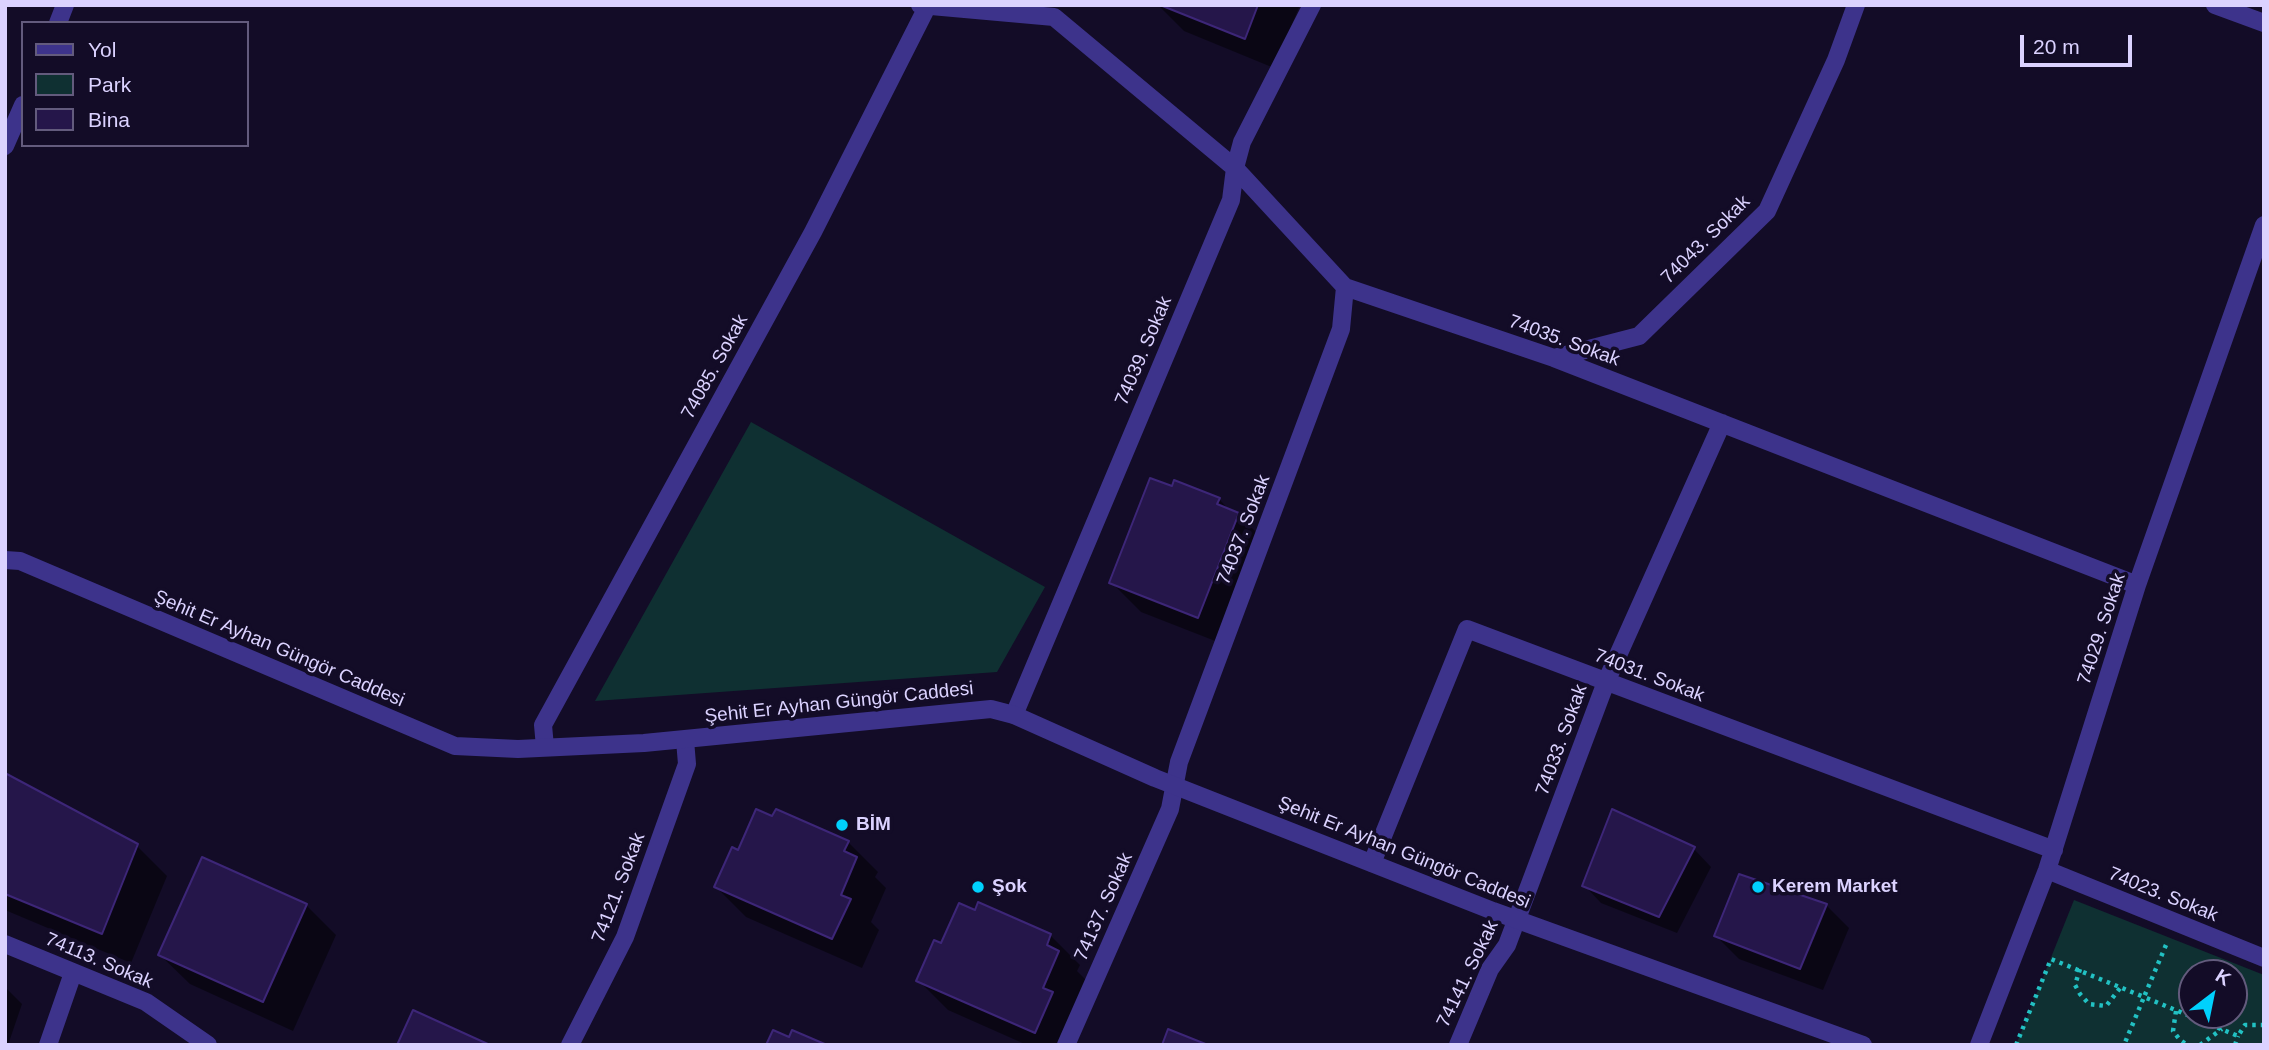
<!DOCTYPE html>
<meta charset="utf-8">
<style>
body{margin:0}
#map{position:relative;width:2269px;height:1050px;overflow:hidden;background:#130c27;font-family:Arial,sans-serif}
canvas{display:block}
.frame{position:absolute;inset:0;border:7px solid #dbd2ff;pointer-events:none}
.legend{position:absolute;left:21px;top:21px;width:228px;height:126px;box-sizing:border-box;background:#130c27;border:2px solid #635b7d;margin:0;padding:9px 12px;list-style:none;font-size:21px;color:#dbd2ff}
.legend li{display:flex;align-items:center;gap:14px;height:35px}
.legend b{width:35px;border:2px solid #635b7d}
.north{position:absolute;left:2178px;top:959px;width:70px;height:70px;box-sizing:border-box;background:#130c27;border:2px solid #635b7d;border-radius:50%;rotate:32deg;font-size:19px;font-weight:700;line-height:28px;text-align:center;color:#dbd2ff}
.north::after{content:'';display:block;margin:auto;width:24px;height:32px;background:#00d1fd;clip-path:polygon(50% 0,100% 100%,50% 72%,0 100%)}
.scale{position:absolute;left:2020px;top:35px;width:112px;height:32px;box-sizing:border-box;border:4px solid #dbd2ff;border-top:0;padding-left:9px;font-size:21px;line-height:24px;white-space:nowrap;color:#dbd2ff;-webkit-text-stroke:5px #130c27;paint-order:stroke}
</style>
<div id="map">
<canvas width="2269" height="1050"></canvas>
<div class="frame"></div>
<ul class="legend">
<li><b style="height:9px;background:#3d338b"></b>Yol</li>
<li><b style="height:19px;background:#0f3032"></b>Park</li>
<li><b style="height:19px;background:#25164a"></b>Bina</li>
</ul>
<div class="north">K</div>
<div class="scale">20 m</div>
</div>
<script>
const g = document.querySelector('canvas').getContext('2d');
g.lineJoin = 'round';
function fillPath(path, color) { g.fillStyle = color; g.fill(path, 'evenodd'); }
const toPath = rows => new Path2D(rows.map(r => 'M' + r).join(''));
function trace(path, color, width, dash) { g.strokeStyle = color; g.lineWidth = width; g.lineCap = dash ? 'butt' : 'round'; g.setLineDash(dash || []); g.stroke(path); }
function write(font, color, halo, rows, align = 'center') {
  g.font = font + ' Arial,sans-serif'; g.lineWidth = 7; g.setLineDash([]); g.textBaseline = 'middle'; g.strokeStyle = halo; g.fillStyle = color; for (const [text, x, y, turn = 0] of rows) {
    g.save(); g.translate(x, y); g.rotate((+turn || 0) * Math.PI / 180); g.textAlign = isNaN(turn) ? turn : align; if (halo) g.strokeText(text, 0, 0); g.fillText(text, 0, 0); g.restore();
  }
}
fillPath(toPath([
 [751,422,1045,587,997,672,595,701],
 [2074,900,2264,975,2264,1045,2016,1045],
 [2192,973,2234,973,2234,1015,2192,1015]
]), '#0f3032');
fillPath(toPath([
 [1158,5,1300,5,1274,68,1184,31],
 [1219,499,1231,512,1238,514,1268,544,1228,646,1141,612,1111,582],
 [5,775,137,846,167,876,131,963,5,910],
 [848,842,878,872,875,877,886,888,871,922,879,930,862,968,746,917,716,887,739,852],
 [1694,849,1711,867,1677,933,1601,903,1584,885],
 [1740,876,1826,905,1849,928,1823,990,1739,959,1716,936],
 [306,905,336,935,293,1031,190,984,160,955],
 [1050,935,1080,965,1077,971,1088,982,1072,1045,1027,1045,948,1010,918,980,942,946],
 [5,987,22,1004,8,1045,5,1045]
]), '#0007');
const building = toPath([
 [1160,5,1258,5,1245,39,1160,5],
 [1150,478,1172,486,1174,480,1220,498,1217,504,1239,513,1198,618,1109,583,1150,478],
 [5,773,138,844,102,934,5,894,5,773],
 [756,809,772,816,776,809,849,841,844,851,857,857,841,895,851,899,832,939,714,887,732,847,738,850,756,809],
 [1612,809,1695,847,1659,917,1582,886,1612,809],
 [202,857,307,904,263,1002,158,955,202,857],
 [1739,874,1827,904,1800,969,1714,936,1739,874],
 [978,902,1051,934,1047,945,1059,951,1043,988,1053,992,1035,1033,916,981,934,940,941,943,959,903,975,910,978,902],
 [413,1010,490,1045,397,1045,413,1010],
 [1168,1029,1208,1045,1162,1045,1168,1029],
 [773,1030,789,1037,792,1030,827,1045,766,1045,773,1030]
]);
fillPath(building, '#25164a');
trace(building, '#3d2678', 2);
trace(toPath([
 [2166,945,2144,997,2238,1036,2245,1025,2264,1025],
 [2080,969,2075,985,2080,994,2089,1004,2106,1006,2121,987],
 [2176,1011,2173,1031,2180,1040,2187,1045],
 [2016,1045,2051,959,2144,997,2124,1045],
 [2200,1045,2222,1029],
 [2235,1045,2238,1036]
]), '#22c1c3', 4.5, [3.5, 5]);
trace(toPath([
 [920,5,1054,17],
 [2215,5,2264,23],
 [1054,17,1235,168,1345,287,1554,358,2137,585],
 [58,23,65,5],
 [5,146,23,105],
 [1554,358,1639,336,1767,211,1836,60,1856,5],
 [1014,715,1231,200,1235,168,1242,142,1312,5],
 [545,747,543,725,813,232,927,7],
 [1372,863,1467,629,2054,850],
 [2047,870,2264,958],
 [5,944,146,1002,208,1045],
 [48,1045,73,973],
 [570,1045,625,937,687,764,685,740],
 [1066,1045,1170,809,1179,762,1341,329,1345,287],
 [1458,1045,1490,969,1507,945,1606,682,1722,423],
 [1979,1045,2047,870,2137,585,2264,225]
]), '#3d338b', 18);
trace(toPath([
 [5,560,20,561,455,746,518,749,644,743,991,709,1014,715,1155,778,1493,911,1863,1045]
]), '#3d338b', 18);
for (const [x, y, r, color] of [
 [842,825,7,"#00d1fd"],
 [978,887,7,"#00d1fd"],
 [1758,887,7,"#00d1fd"]
]) { const dot = new Path2D(); dot.arc(x, y, r, 0, 2 * Math.PI); g.fillStyle = color; g.fill(dot); trace(dot, '#130c27', 2.5); }
write('19px', '#dbd2ff', '#130c27', [
 ["74043. Sokak",1706,240,-45],
 ["74035. Sokak",1564,341,20],
 ["74039. Sokak",1144,351,-67],
 ["74085. Sokak",715,367,-61],
 ["74037. Sokak",1244,530,-69],
 ["74029. Sokak",2102,629,-72],
 ["Şehit Er Ayhan Güngör Caddesi",279,649,23],
 ["74031. Sokak",1649,676,21],
 ["Şehit Er Ayhan Güngör Caddesi",839,703,-6],
 ["74033. Sokak",1562,740,-70],
 ["Şehit Er Ayhan Güngör Caddesi",1404,853,22],
 ["74121. Sokak",619,888,-69],
 ["74023. Sokak",2163,895,22],
 ["74137. Sokak",1104,907,-66],
 ["74113. Sokak",99,961,23],
 ["74141. Sokak",1468,974,-64]
]);
write('bold 19px', '#dbd2ff', '#130c27', [
 ["BİM",856,825],
 ["Şok",992,887],
 ["Kerem Market",1772,887]
], 'left');
</script>
